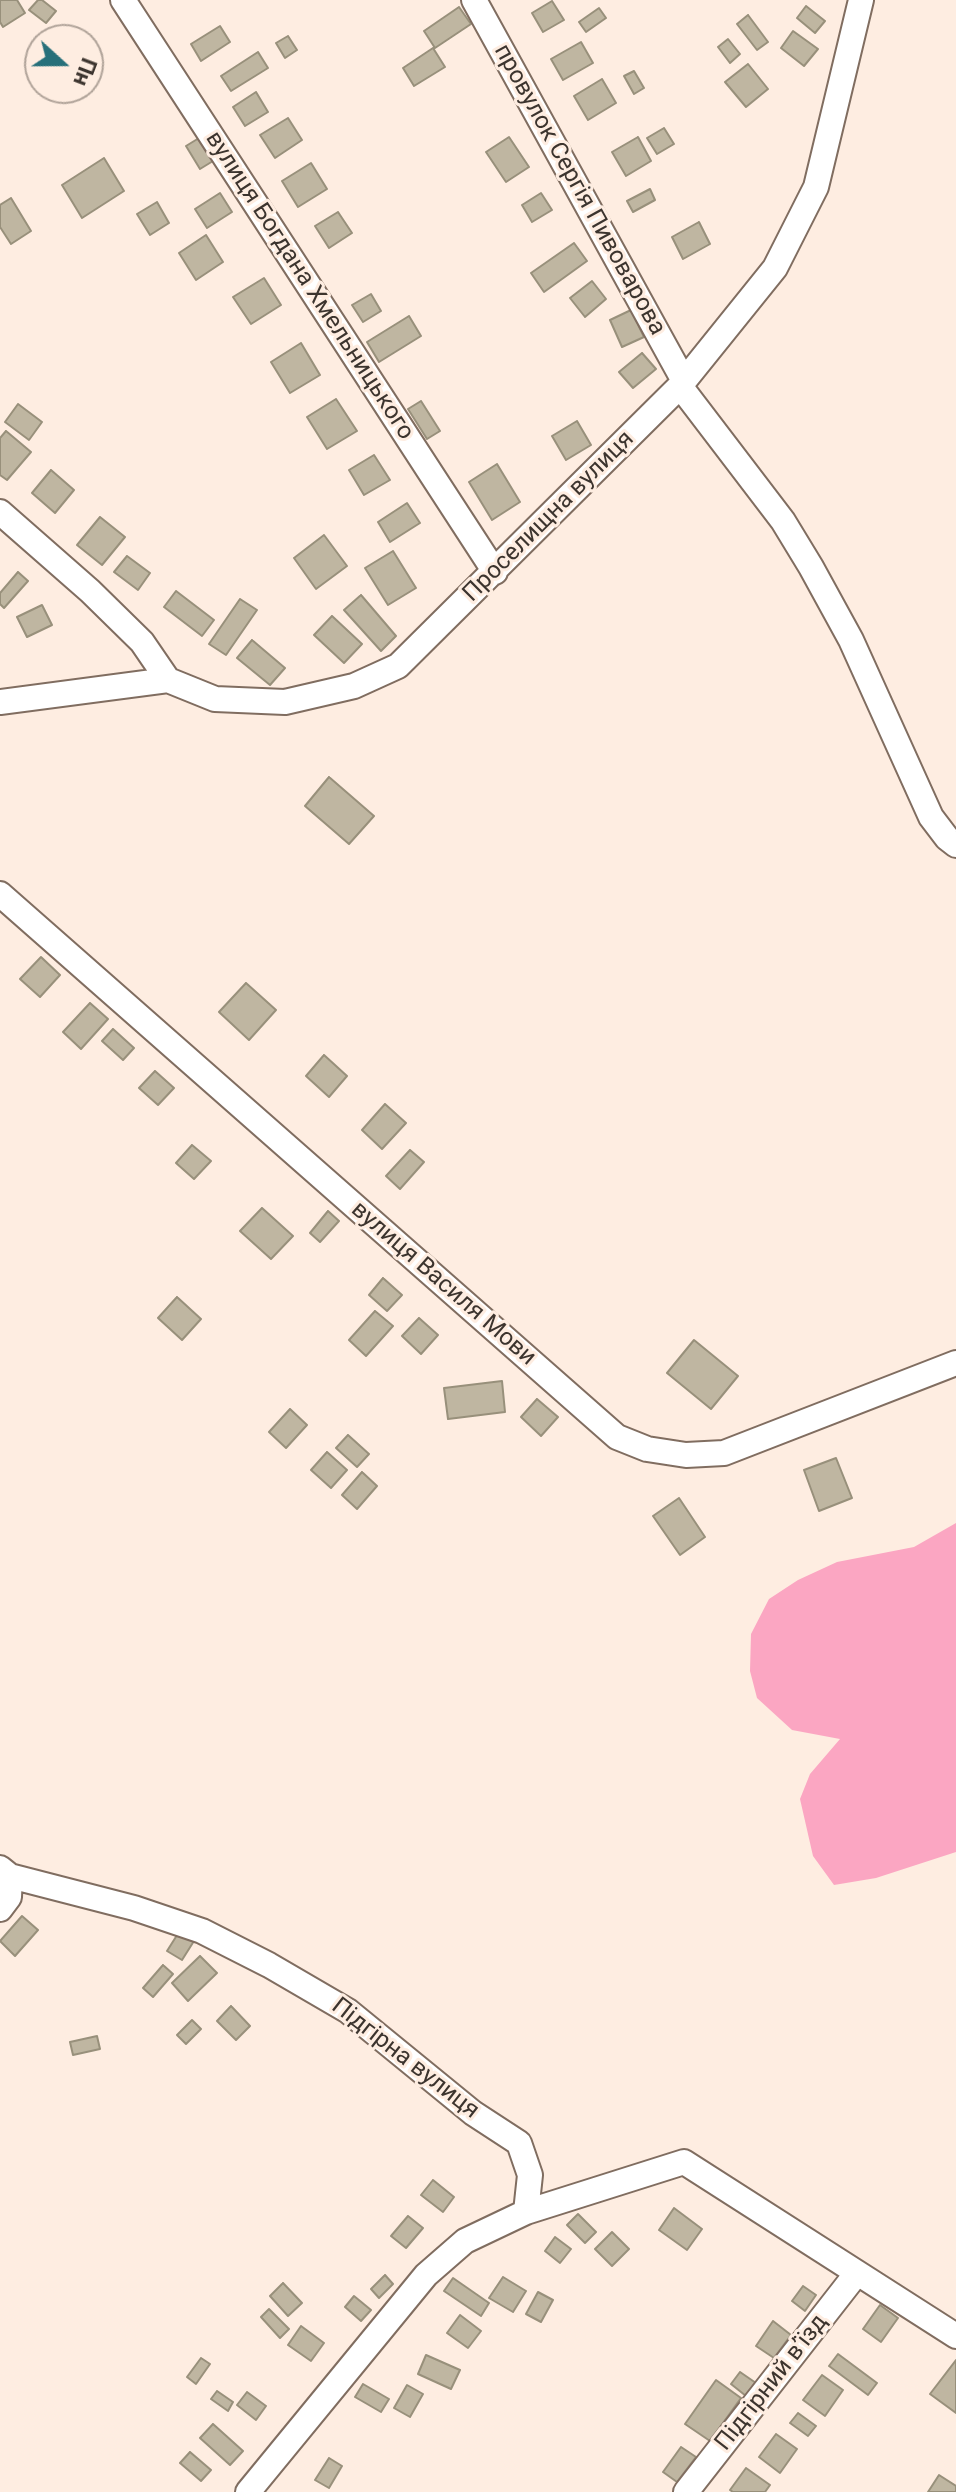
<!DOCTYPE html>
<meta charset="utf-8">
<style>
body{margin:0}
#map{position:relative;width:956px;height:2492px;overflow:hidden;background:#feede1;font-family:Roboto,sans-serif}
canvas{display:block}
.north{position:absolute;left:24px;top:24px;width:80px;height:80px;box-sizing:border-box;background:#feede1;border:2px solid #b0a399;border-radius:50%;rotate:111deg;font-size:22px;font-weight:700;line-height:32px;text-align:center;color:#3c342e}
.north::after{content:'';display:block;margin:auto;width:28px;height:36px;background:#27707a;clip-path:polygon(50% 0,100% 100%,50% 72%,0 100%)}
</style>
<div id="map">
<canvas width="956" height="2492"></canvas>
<div class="north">Пн</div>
</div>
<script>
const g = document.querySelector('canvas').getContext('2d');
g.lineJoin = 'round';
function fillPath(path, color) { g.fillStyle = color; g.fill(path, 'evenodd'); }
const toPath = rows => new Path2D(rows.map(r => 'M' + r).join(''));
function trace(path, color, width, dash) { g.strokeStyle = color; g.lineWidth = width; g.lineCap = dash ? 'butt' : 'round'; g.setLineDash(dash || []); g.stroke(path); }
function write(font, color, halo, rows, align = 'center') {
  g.font = font + ' Roboto,sans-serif'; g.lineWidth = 6; g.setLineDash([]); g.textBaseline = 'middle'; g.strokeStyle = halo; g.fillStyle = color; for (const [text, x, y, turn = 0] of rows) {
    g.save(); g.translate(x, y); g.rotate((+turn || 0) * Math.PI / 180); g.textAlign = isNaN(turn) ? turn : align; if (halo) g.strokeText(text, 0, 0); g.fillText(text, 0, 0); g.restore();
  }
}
fillPath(toPath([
 [956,1523,956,1852,876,1878,834,1885,813,1856,800,1799,810,1774,840,1739,792,1730,757,1698,750,1671,751,1634,769,1599,798,1580,837,1562,914,1547]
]), '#fba6c2');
const building = toPath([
 [0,0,17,0,25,13,3,27,0,22,0,0],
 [38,0,42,0,56,11,46,23,29,10,38,0],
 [552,1,564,20,543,32,532,13,552,1],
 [806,6,825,21,815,33,797,18,806,6],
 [459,7,471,24,435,48,424,31,459,7],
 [599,8,606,18,586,32,579,22,599,8],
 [748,15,768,42,757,50,737,24,748,15],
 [220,26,230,42,201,61,191,44,220,26],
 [793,31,818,49,804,66,781,48,793,31],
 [288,36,297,50,285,58,276,43,288,36],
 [728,39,740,54,730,63,718,47,728,39],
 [581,42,593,63,563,80,551,59,581,42],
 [433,48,445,67,414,86,403,68,433,48],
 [258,52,268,68,231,91,221,76,258,52],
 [748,64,768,89,746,107,725,82,748,64],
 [634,71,644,88,634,94,624,76,634,71],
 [602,79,616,103,588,120,574,96,602,79],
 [256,92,268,112,245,126,233,107,256,92],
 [288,118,302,140,275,158,260,135,288,118],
 [664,128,674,144,657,154,647,138,664,128],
 [509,137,529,167,506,182,486,152,509,137],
 [638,137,651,161,626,176,612,152,638,137],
 [199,138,213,161,200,169,186,146,199,138],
 [104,158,124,191,82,218,62,185,104,158],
 [311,163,327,189,298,207,282,181,311,163],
 [650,189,655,200,633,212,627,201,650,189],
 [220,193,232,212,207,228,195,209,220,193],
 [541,193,552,210,532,222,522,205,541,193],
 [11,198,31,231,11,244,0,227,0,205,11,198],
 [157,202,169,223,150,235,137,214,157,202],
 [338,212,352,233,329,248,315,226,338,212],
 [699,222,710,244,683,259,672,237,699,222],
 [206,235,223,262,196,280,179,253,206,235],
 [574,243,587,261,544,292,531,273,574,243],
 [264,278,281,305,251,324,233,297,264,278],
 [592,281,606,299,585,317,570,298,592,281],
 [371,294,381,311,363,322,352,305,371,294],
 [631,310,644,337,622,347,610,320,631,310],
 [409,316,421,336,379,362,367,342,409,316],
 [301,343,320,375,290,393,271,362,301,343],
 [642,353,656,369,633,388,619,372,642,353],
 [336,399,357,431,327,449,307,417,336,399],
 [421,401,440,431,427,439,408,409,421,401],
 [18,404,42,422,29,440,5,422,18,404],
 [577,421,591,445,566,460,552,436,577,421],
 [6,431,31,452,7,480,0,475,0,438,6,431],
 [374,455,390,480,364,495,349,470,374,455],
 [497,464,520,502,492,520,469,482,497,464],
 [51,470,74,490,55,513,32,493,51,470],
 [407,503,420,523,390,542,378,522,407,503],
 [100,517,125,537,102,565,77,545,100,517],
 [324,535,347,566,316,589,294,558,324,535],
 [393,551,416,588,388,605,365,568,393,551],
 [127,556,150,573,138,590,114,572,127,556],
 [18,572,28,581,4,608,0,604,0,593,18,572],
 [176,591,214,620,202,636,164,607,176,591],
 [361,595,396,636,381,651,344,610,361,595],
 [240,599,257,610,226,655,209,644,240,599],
 [42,605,52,625,27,637,17,617,42,605],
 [332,616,362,644,344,663,314,635,332,616],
 [252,640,285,668,270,685,237,658,252,640],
 [329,777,374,816,349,844,305,806,329,777],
 [41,957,60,975,40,997,20,979,41,957],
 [246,983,276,1010,249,1040,219,1012,246,983],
 [90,1003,108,1019,81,1049,63,1032,90,1003],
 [113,1029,134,1048,123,1060,102,1041,113,1029],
 [324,1055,347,1076,329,1097,306,1076,324,1055],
 [155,1071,174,1088,158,1105,139,1088,155,1071],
 [385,1104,406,1123,382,1149,362,1130,385,1104],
 [192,1145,211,1161,194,1179,176,1163,192,1145],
 [410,1150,424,1162,400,1189,386,1176,410,1150],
 [262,1208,293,1236,271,1259,240,1231,262,1208],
 [328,1211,339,1221,320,1242,310,1233,328,1211],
 [383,1278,402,1295,387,1311,369,1295,383,1278],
 [177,1297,201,1319,182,1340,158,1318,177,1297],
 [375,1311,393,1326,366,1356,349,1340,375,1311],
 [419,1318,438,1335,421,1354,402,1336,419,1318],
 [694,1340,738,1376,711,1409,667,1373,694,1340],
 [502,1381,505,1412,448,1419,444,1388,502,1381],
 [537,1399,558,1417,541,1436,521,1417,537,1399],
 [290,1409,307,1425,286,1448,269,1432,290,1409],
 [348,1435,369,1454,357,1467,336,1448,348,1435],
 [327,1452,347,1470,331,1488,311,1470,327,1452],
 [836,1458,852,1498,819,1511,804,1470,836,1458],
 [362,1472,377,1486,357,1509,342,1495,362,1472],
 [679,1498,705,1537,680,1555,653,1516,679,1498],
 [22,1916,38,1930,15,1956,0,1941,22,1916],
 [179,1932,194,1941,182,1960,167,1951,179,1932],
 [200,1956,217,1973,188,2001,172,1983,200,1956],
 [163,1965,173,1974,153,1997,143,1988,163,1965],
 [231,2006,250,2026,236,2040,217,2021,231,2006],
 [192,2020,201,2029,186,2044,177,2035,192,2020],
 [97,2036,100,2049,73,2055,70,2042,97,2036],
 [433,2180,454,2197,443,2212,421,2195,433,2180],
 [674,2208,702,2229,687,2250,659,2230,674,2208],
 [578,2214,596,2232,585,2243,567,2225,578,2214],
 [408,2216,423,2228,406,2248,391,2236,408,2216],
 [612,2232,629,2249,612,2266,595,2249,612,2232],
 [555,2237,571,2249,560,2263,545,2251,555,2237],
 [385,2275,393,2284,379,2298,371,2289,385,2275],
 [503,2277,526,2291,513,2312,489,2298,503,2277],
 [453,2278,489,2303,481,2316,444,2291,453,2278],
 [283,2283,302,2303,288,2316,270,2296,283,2283],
 [803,2286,816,2295,805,2311,792,2301,803,2286],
 [538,2292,553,2300,541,2322,526,2314,538,2292],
 [354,2296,371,2310,361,2321,345,2307,354,2296],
 [880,2305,898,2318,881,2342,863,2329,880,2305],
 [269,2309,289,2329,280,2338,261,2317,269,2309],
 [460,2315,481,2331,468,2348,447,2333,460,2315],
 [773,2321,791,2335,774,2358,756,2346,773,2321],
 [301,2326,324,2343,311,2361,288,2345,301,2326],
 [838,2354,877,2383,868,2395,829,2366,838,2354],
 [426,2355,460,2370,451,2389,418,2374,426,2355],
 [201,2358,210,2364,196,2384,187,2377,201,2358],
 [956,2360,956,2413,930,2394,956,2360],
 [740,2372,756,2383,746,2396,731,2384,740,2372],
 [822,2375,843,2390,825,2416,803,2400,822,2375],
 [716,2380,741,2398,710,2441,685,2424,716,2380],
 [363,2384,389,2399,381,2412,355,2397,363,2384],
 [407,2385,423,2394,410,2417,394,2408,407,2385],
 [217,2391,233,2402,228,2411,211,2399,217,2391],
 [247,2392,266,2406,256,2420,237,2405,247,2392],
 [798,2413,816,2426,808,2436,790,2423,798,2413],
 [213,2424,243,2451,230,2465,200,2438,213,2424],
 [776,2434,797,2449,780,2473,759,2457,776,2434],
 [681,2447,696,2457,677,2482,663,2472,681,2447],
 [190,2452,211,2470,201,2481,180,2463,190,2452],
 [329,2458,342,2466,329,2488,315,2480,329,2458],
 [746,2468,770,2485,765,2492,733,2492,730,2490,746,2468],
 [939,2475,956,2486,956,2492,928,2492,939,2475]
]);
fillPath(building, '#bfb6a1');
trace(building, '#98907b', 2);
const minor = toPath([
 [123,0,495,572],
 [474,0,684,381],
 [680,386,783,521,811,567,851,640,931,817,947,838,956,845],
 [0,512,90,591,142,642,168,680],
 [0,702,168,680,215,699,285,702,354,686,398,666,680,386,775,268,816,187,861,0],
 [0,894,617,1437,647,1449,686,1455,724,1453,956,1363],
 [0,1868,10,1876,134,1908,202,1931,269,1965,348,2011,473,2113,519,2143,530,2175,526,2212],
 [0,1909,9,1897,10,1876],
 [248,2492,426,2275,465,2241,526,2212,684,2162,956,2336],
 [686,2492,857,2273]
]);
trace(minor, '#806d60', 28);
trace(minor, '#fff', 24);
write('24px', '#3c342e', '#feede1', [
 ["провулок Сергія Пивоварова",579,190,61],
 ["вулиця Богдана Хмельницького",309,286,57],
 ["Проселищна вулиця",549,517,-45],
 ["вулиця Василя Мови",443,1284,41],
 ["Підгірна вулиця",405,2059,38],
 ["Підгірний в’їзд",772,2383,-52]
]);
</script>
